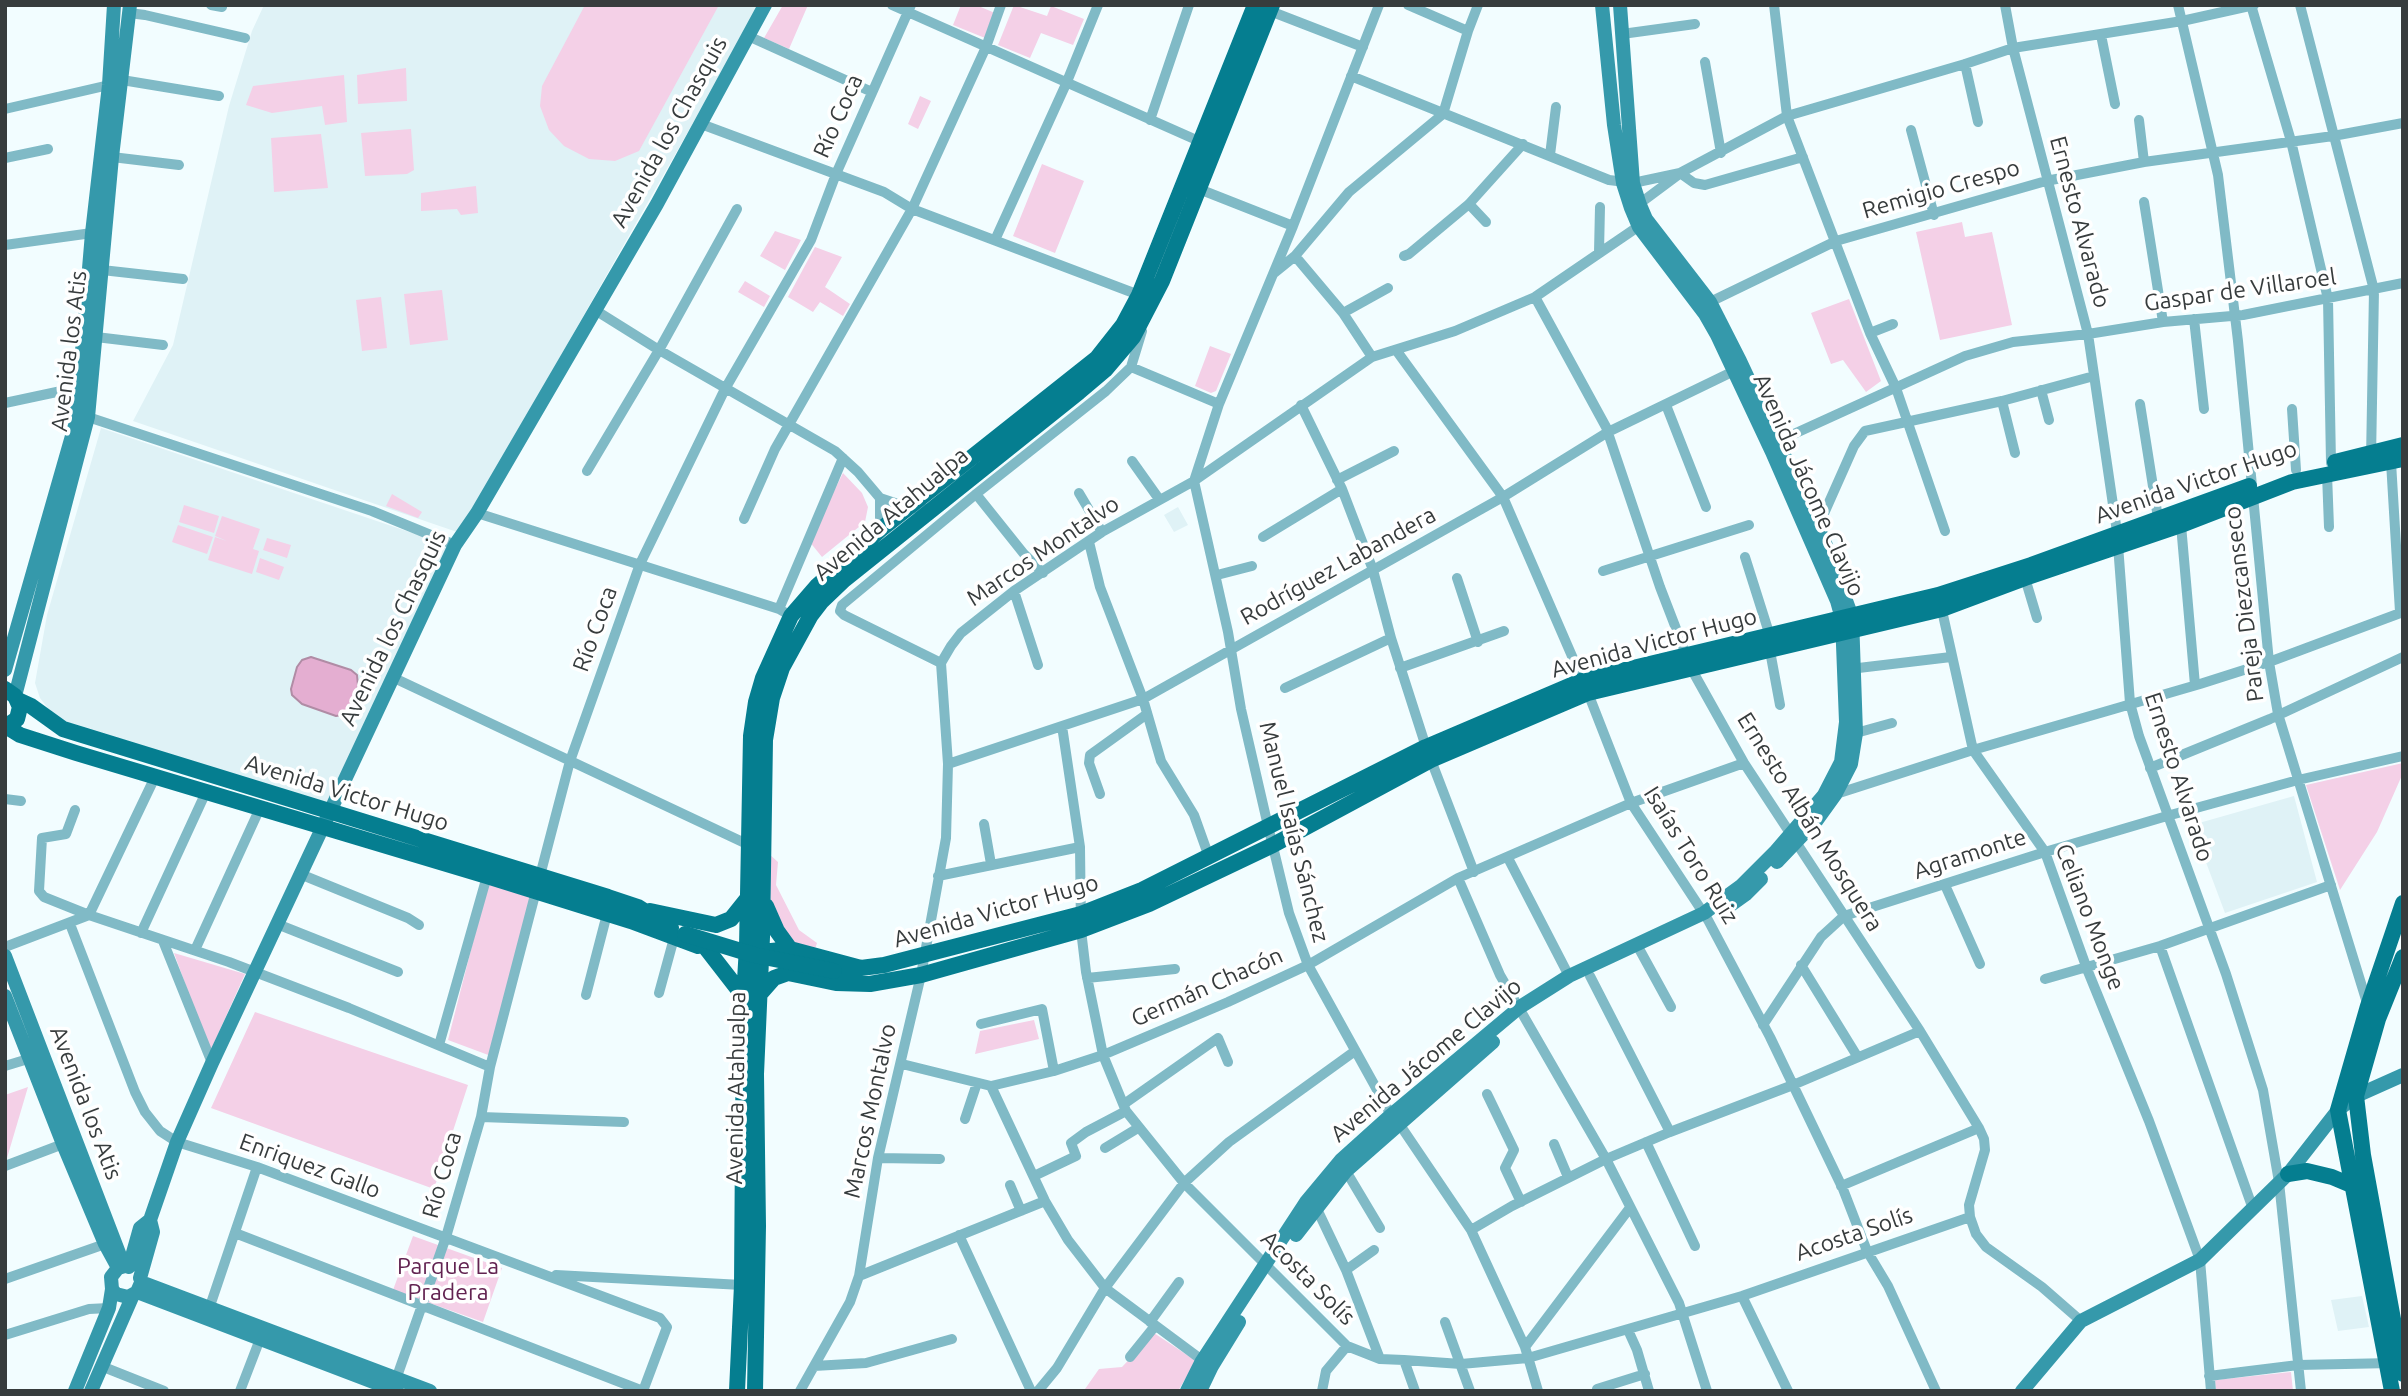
<!DOCTYPE html>
<meta charset="utf-8">
<style>
body{margin:0}
#map{position:relative;width:2408px;height:1396px;overflow:hidden;background:#f2fdff;font-family:Ubuntu,sans-serif}
canvas{display:block}
.frame{position:absolute;inset:0;border:7px solid #373c3d;pointer-events:none}
</style>
<div id="map">
<canvas width="2408" height="1396"></canvas>
<div class="frame"></div>
</div>
<script>
const g = document.querySelector('canvas').getContext('2d');
g.lineJoin = 'round';
function fillPath(path, color) { g.fillStyle = color; g.fill(path, 'evenodd'); }
const toPath = rows => new Path2D(rows.map(r => 'M' + r).join(''));
function trace(path, color, width, dash) { g.strokeStyle = color; g.lineWidth = width; g.lineCap = dash ? 'butt' : 'round'; g.setLineDash(dash || []); g.stroke(path); }
function write(font, color, halo, rows, align = 'center') {
  g.font = font + ' Ubuntu,sans-serif'; g.lineWidth = 7; g.setLineDash([]); g.textBaseline = 'middle'; g.strokeStyle = halo; g.fillStyle = color; for (const [text, x, y, turn = 0] of rows) {
    g.save(); g.translate(x, y); g.rotate((+turn || 0) * Math.PI / 180); g.textAlign = isNaN(turn) ? turn : align; if (halo) g.strokeText(text, 0, 0); g.fillText(text, 0, 0); g.restore();
  }
}
fillPath(toPath([
 [264,5,760,5,460,533,133,421,173,345,229,106,252,31],
 [101,428,451,546,331,804,68,724,50,711,40,698,35,683,47,615],
 [1178,507,1188,525,1174,532,1164,515],
 [2294,796,2317,882,2225,913,2192,825],
 [2362,1296,2369,1327,2338,1331,2331,1300]
]), '#dff2f6');
fillPath(toPath([
 [585,5,719,5,639,151,615,161,589,159,564,146,549,130,540,106,542,86],
 [783,5,808,5,789,49,764,38],
 [961,5,976,5,995,13,985,38,953,25],
 [1014,5,1047,16,1051,6,1084,19,1073,45,1041,33,1030,58,998,45],
 [406,68,407,101,358,104,357,75],
 [344,75,347,122,325,125,322,106,272,113,246,105,253,86],
 [920,96,931,101,918,129,908,124],
 [411,129,414,170,407,174,365,176,361,133],
 [321,134,328,188,274,192,271,138],
 [1042,164,1084,181,1055,253,1013,236],
 [476,186,478,213,461,215,457,209,421,211,421,193],
 [1962,222,1965,237,1992,232,2012,325,1940,340,1916,232],
 [775,231,801,240,785,270,760,256],
 [815,247,842,257,825,287,850,304,843,316,820,302,813,312,788,297],
 [745,281,770,296,764,307,738,292],
 [442,290,448,340,410,345,404,294],
 [381,297,387,348,362,351,356,300],
 [1849,299,1881,381,1866,392,1843,360,1831,364,1811,313],
 [1210,346,1231,354,1216,391,1211,393,1195,386],
 [843,473,862,493,868,507,865,522,822,557,809,541],
 [392,494,422,512,418,518,386,506],
 [184,505,219,516,214,533,179,522],
 [222,516,260,529,253,549,259,551,252,574,208,560,215,537,227,541,215,536],
 [178,525,213,537,207,554,172,542],
 [267,538,291,545,287,558,263,550],
 [260,558,284,567,279,580,256,572],
 [2403,763,2403,773,2377,832,2340,890,2306,785],
 [768,853,778,862,776,885,799,930,817,943,814,952,794,942,771,911],
 [488,883,531,894,491,1056,448,1040],
 [174,953,245,974,210,1052],
 [255,1012,468,1085,434,1189,211,1108],
 [1034,1020,1039,1039,975,1054,980,1031],
 [28,1087,7,1158,5,1159,5,1095],
 [413,1236,502,1268,483,1322,393,1290],
 [1154,1333,1196,1361,1178,1391,1085,1389,1099,1369,1122,1367],
 [2291,1372,2293,1391,2216,1391,2215,1380]
]), '#f4d0e7');
const water = toPath([
 [311,657,351,670,357,675,358,686,354,706,347,714,336,716,302,704,292,695,291,689,297,667,302,660,311,657]
]);
fillPath(water, '#e4aed1');
trace(water, '#b08ca5', 2);
trace(toPath([
 [211,5,222,7],
 [892,5,1201,142],
 [1379,5,1293,226,1219,404,1194,481,1228,632,1241,709,1268,826,1289,913,1308,965,1391,1115,1400,1125,1471,1230,1525,1347,1538,1391],
 [1408,5,1468,31],
 [1774,5,1787,116,1870,333,1896,388,1945,531],
 [2005,5,2013,48,2088,334,2117,532,2130,703,2139,736,2226,974,2263,1090,2279,1182,2301,1391],
 [2178,5,2218,175,2238,341,2269,662,2278,714,2368,1006],
 [2251,5,2291,141,2328,299,2331,463],
 [2300,5,2374,290,2371,459],
 [1270,11,1363,47],
 [129,13,145,15,245,38],
 [1622,34,1695,24],
 [2101,35,2115,104],
 [748,36,872,92],
 [1705,62,1721,153],
 [1965,64,1978,122],
 [1351,76,1609,180,1633,183,1680,173,1787,116,1965,64,2013,48,2182,21,2254,5],
 [122,80,219,96],
 [5,109,109,85],
 [1150,120,1189,5],
 [2139,120,2144,162],
 [701,124,884,192,912,209,1139,295],
 [1911,130,1934,215],
 [1550,155,1556,107],
 [112,157,179,165],
 [5,158,48,149],
 [1680,173,1694,183,1705,185,1803,157],
 [1199,189,1293,226],
 [2144,202,2163,322],
 [1469,204,1486,222],
 [1635,207,1678,175],
 [995,240,1066,84,1098,5],
 [5,245,92,233],
 [1599,252,1600,207],
 [1295,256,1343,313,1372,357],
 [1404,256,1409,254,1469,204,1523,144],
 [102,270,183,279],
 [1274,273,1295,256,1349,192,1443,114,1468,31,1478,5],
 [1535,297,1606,427,1660,587,1692,670,1744,763,1920,1031,1979,1128,1984,1139,1985,1150,1969,1205,1970,1217,1976,1234,1986,1247,2042,1287,2081,1321],
 [1710,302,1836,241,2046,181,2144,162,2333,136,2403,123],
 [595,310,659,350,835,451,858,472,880,498,910,508,930,509],
 [1343,313,1388,288],
 [2194,319,2204,409],
 [1870,333,1893,324],
 [96,337,163,345],
 [1396,350,1503,497,1588,693,1631,803,1708,920,1770,1037,1843,1189,1867,1251,1888,1286,1936,1391],
 [1131,367,1219,404],
 [2041,390,2049,420],
 [2002,401,2015,453],
 [5,403,80,387],
 [2140,404,2158,518],
 [1301,405,1342,489,1373,570,1391,638,1426,747,1474,872],
 [1666,405,1706,507],
 [2292,409,2296,470],
 [88,417,372,511,455,545],
 [1774,443,1965,356,2013,342,2088,334,2163,322,2243,315,2403,283],
 [1132,461,1159,499],
 [2391,462,2400,612],
 [587,471,659,350,737,209],
 [2327,474,2329,527],
 [1337,480,1394,451],
 [1079,493,1102,532],
 [976,494,1024,554,1043,573],
 [880,498,880,530],
 [477,513,779,609,791,616],
 [744,519,775,449,912,209,986,47,1001,5],
 [2181,525,2195,685],
 [1818,527,1854,446,1865,431,2002,401,2094,376],
 [1263,537,1342,489],
 [1089,542,1100,587,1143,699,1161,761,1194,815,1209,857],
 [1745,557,1770,636],
 [1603,571,1749,525],
 [1217,575,1252,566],
 [1457,578,1478,642],
 [2025,578,2037,618],
 [1014,591,1038,665],
 [1941,606,1973,750,2045,852,2087,969,2149,1121,2200,1260,2211,1391],
 [779,609,843,458],
 [1770,651,1780,705],
 [941,663,844,615,840,611,842,605,976,494,1106,391,1131,367,1142,331],
 [1400,668,1504,631],
 [1850,669,1951,657],
 [392,677,749,845],
 [1285,688,1391,638],
 [1062,726,1080,847,1081,930,1086,972,1103,1055,1126,1111,1184,1183,1347,1346,1380,1359,1404,1360,1461,1364,1528,1358,1742,1296,1970,1217],
 [1856,733,1892,723],
 [948,764,1143,699,1503,497,1608,432,1734,371],
 [2150,768,2270,719,2403,657],
 [1100,794,1089,763,1090,755,1147,714],
 [1833,795,1973,750,2200,684,2269,662,2403,612],
 [5,799,21,801],
 [75,810,66,834,42,838,39,891,44,897,89,915,229,962,349,1008,490,1067],
 [984,824,991,864],
 [1508,858,1569,976],
 [300,874,408,918,419,925],
 [938,876,1080,847],
 [1458,878,1500,975,1606,1159,1679,1303,1707,1391],
 [1945,885,1980,964],
 [70,924,135,1092,145,1112,160,1131,177,1142,257,1167,660,1318,667,1327,643,1391],
 [277,924,398,972],
 [141,933,206,792],
 [163,941,212,1063],
 [1637,945,1671,1007],
 [2160,946,2253,1209],
 [5,947,89,915,155,777],
 [195,950,260,808],
 [1801,965,1857,1056],
 [1590,976,1670,1132],
 [1087,978,1175,969],
 [2045,979,2160,946,2331,885],
 [659,993,674,938],
 [586,995,607,914],
 [981,1024,1042,1009,1054,1071],
 [1763,1025,1821,937,1844,916,2045,852,2167,816,2298,780,2403,756],
 [439,1045,487,876],
 [902,1064,991,1086,1054,1071,1103,1055,1228,1002,1308,965,1458,878,1631,803,1744,763],
 [5,1066,28,1059],
 [991,1086,1045,1201,1068,1240,1105,1288,1206,1363],
 [1487,1094,1514,1150,1505,1168,1521,1202],
 [1124,1104,1218,1038,1228,1062],
 [481,1117,624,1122],
 [965,1119,977,1083],
 [1646,1142,1695,1246],
 [1554,1144,1568,1177],
 [1105,1148,1138,1128],
 [878,1158,940,1159],
 [5,1166,63,1144],
 [1346,1171,1380,1228],
 [1034,1176,1076,1156,1071,1143,1086,1132,1126,1111],
 [1010,1185,1021,1211],
 [1841,1186,1979,1128],
 [1316,1207,1346,1270,1380,1359],
 [1471,1230,1512,1206,1606,1159,1670,1132,1793,1085,1920,1031],
 [235,1233,643,1391],
 [959,1235,1031,1391],
 [1346,1270,1374,1250],
 [556,1275,742,1285],
 [859,1276,1045,1201],
 [5,1279,105,1244],
 [1742,1296,1788,1391],
 [208,1312,257,1167],
 [1150,1322,1179,1282],
 [1445,1322,1470,1391],
 [1628,1330,1637,1350,1649,1391],
 [5,1335,89,1309,109,1308],
 [1525,1347,1629,1209],
 [1130,1357,1155,1326],
 [1404,1360,1415,1391],
 [101,1366,164,1391],
 [814,1366,866,1363,952,1339],
 [2209,1376,2298,1365,2392,1363],
 [394,1385,446,1237,481,1117,490,1067,570,761,640,564,725,389,811,240,836,174,911,5],
 [1597,1389,1645,1374],
 [240,1391,260,1339],
 [800,1391,850,1302,859,1276,878,1158,921,975,946,838,948,764,941,663,951,646,961,633,1014,591,1102,532,1194,481,1372,357,1455,331,1535,297,1642,224],
 [1038,1391,1057,1368,1105,1288,1184,1183,1229,1142,1355,1051],
 [1322,1391,1326,1371,1347,1346]
]), '#80bac6', 10);
trace(toPath([
 [1620,5,1633,183,1640,205,1646,219,1710,302,1740,361,1825,543,1852,617,1856,733,1851,764,1835,795,1817,820,1777,862],
 [5,670,76,422,92,233,109,85,114,5],
 [15,696,88,417,112,157,130,5],
 [1725,909,1746,894,1761,879],
 [5,956,124,1266],
 [5,996,63,1144,105,1244,117,1266],
 [1296,1235,1346,1171,1493,1042],
 [129,1267,140,1228,150,1220,177,1142,212,1063,455,545,477,513,657,204,765,5],
 [140,1278,153,1232,150,1220],
 [141,1282,430,1391],
 [112,1289,116,1294,128,1297,137,1292,140,1285],
 [137,1292,397,1391],
 [75,1391,109,1308,112,1289,111,1277,118,1268,125,1266],
 [91,1391,133,1295],
 [1187,1391,1202,1361,1306,1202,1341,1160,1391,1115,1520,1007,1569,976,1704,913,1741,886,1775,852,1824,795,1841,762,1846,722,1842,619,1837,601,1772,452,1717,335,1705,314,1639,227,1631,208,1623,183,1614,125,1602,5],
 [1200,1391,1212,1366,1239,1322],
 [2022,1391,2081,1321,2200,1260,2288,1174,2338,1110,2356,1096,2403,1075]
]), '#3599ab', 14);
trace(toPath([
 [2335,462,2403,445],
 [5,689,15,696,20,707,17,719,5,727],
 [18,700,31,706,63,729,608,897,638,907,671,928],
 [7,727,20,735,76,753,487,876,631,921,698,946],
 [766,906,777,931,790,949],
 [650,911,716,925,731,919,747,899],
 [706,948,744,997],
 [755,956,762,952,790,949,861,968],
 [2403,957,2378,1019,2356,1096,2363,1155,2403,1374],
 [846,973,861,968,884,965,1081,914,1142,890,1426,747,1583,680,1938,595,2031,565,2249,486],
 [759,995,774,978,788,973,836,983,870,984,921,975,1081,930,1149,904,1273,845,1431,760,1588,693,1942,609,2025,578,2181,525,2292,482,2403,459],
 [2288,1174,2307,1171,2332,1177,2351,1185],
 [737,1391,742,1285,744,997,747,947,751,736,756,702,763,678,791,616,817,586,880,530,1097,358,1123,325,1139,295,1255,5],
 [755,1391,758,1226,756,1074,762,937,765,740,772,698,782,668,811,615,821,602,844,580,1079,392,1105,370,1133,337,1162,281,1272,5],
 [2392,1391,2338,1110,2368,1006,2403,903]
]), '#057e90', 16);
trace(toPath([
 [685,934,754,955,834,971]
]), '#057e90', 16);
write('23px', '#373c3d', '#fff', [
 ["Río Coca",838,116,-66],
 ["Avenida los Chasquis",669,132,-61],
 ["Remigio Crespo",1941,189,-16],
 ["Ernesto Alvarado",2080,222,75],
 ["Gaspar de Villaroel",2240,290,-8],
 ["Avenida los Atis",69,351,-83],
 ["Avenida Victor Hugo",2196,482,-19],
 ["Avenida Jácome Clavijo",1809,485,66],
 ["Avenida Atahualpa",891,514,-40],
 ["Marcos Montalvo",1043,551,-34],
 ["Rodríguez Labandera",1338,566,-29],
 ["Pareja Diezcanseco",2244,604,-97],
 ["Avenida los Chasquis",393,628,-64],
 ["Río Coca",595,629,-70],
 ["Avenida Victor Hugo",1654,643,-15],
 ["Ernesto Alvarado",2179,777,72],
 ["Avenida Victor Hugo",347,793,17],
 ["Ernesto Albán Mosquera",1810,822,58],
 ["Manuel Isaías Sánchez",1294,832,76],
 ["Agramonte",1970,854,-18],
 ["Isaías Toro Ruiz",1691,855,58],
 ["Avenida Victor Hugo",996,911,-16],
 ["Celiano Monge",2090,917,69],
 ["Germán Chacón",1207,987,-24],
 ["Avenida Jácome Clavijo",1426,1060,-40],
 ["Avenida Atahualpa",736,1088,-89],
 ["Avenida los Atis",86,1103,69],
 ["Marcos Montalvo",870,1111,-78],
 ["Enriquez Gallo",310,1166,20],
 ["Río Coca",442,1175,-74],
 ["Acosta Solís",1854,1234,-19],
 ["Acosta Solís",1308,1278,45]
]);
write('23px', '#622351', '#fff', [
 ["Parque La",448,1266],
 ["Pradera",448,1292]
]);
</script>
